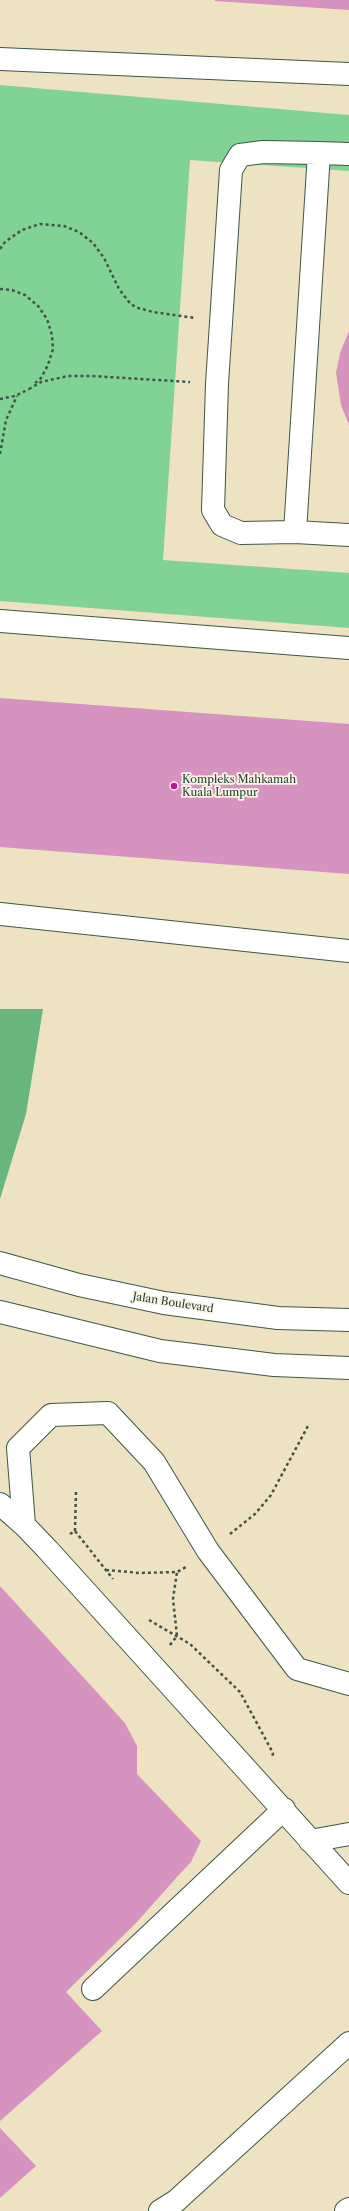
<!DOCTYPE html>
<style>
body{margin:0}
canvas{display:block;background:#ede2c1}
</style>
<canvas width="349" height="2211"></canvas>
<script>
const g = document.querySelector('canvas').getContext('2d');
g.lineJoin = 'round';
function fillPath(path, color) { g.fillStyle = color; g.fill(path, 'evenodd'); }
const toPath = rows => new Path2D(rows.map(r => 'M' + r).join(''));
function trace(path, color, width, dash) { g.strokeStyle = color; g.lineWidth = width; g.lineCap = dash ? 'butt' : 'round'; g.setLineDash(dash || []); g.stroke(path); }
function write(font, color, halo, rows, align = 'center') {
  g.font = font + ' "Libre Caslon Text",serif'; g.lineWidth = 3.5; g.setLineDash([]); g.textBaseline = 'middle'; g.strokeStyle = halo; g.fillStyle = color; for (const [text, x, y, turn = 0] of rows) {
    g.save(); g.translate(x, y); g.rotate((+turn || 0) * Math.PI / 180); g.textAlign = isNaN(turn) ? turn : align; if (halo) g.strokeText(text, 0, 0); g.fillText(text, 0, 0); g.restore();
  }
}
fillPath(toPath([
 [0,85,349,115,349,171,190,160,163,560,349,573,349,628,0,601]
]), '#80d395');
fillPath(toPath([
 [0,1009,43,1009,26,1114,0,1199]
]), '#68b57e');
fillPath(toPath([
 [215,0,349,0,349,10,215,1],
 [349,331,349,425,341,405,336,373,340,353],
 [0,698,349,724,349,874,0,847],
 [0,1586,125,1723,137,1746,137,1774,201,1841,191,1862,177,1877,136,1923,66,1992,102,2031,0,2121],
 [0,2128,36,2166,0,2198]
]), '#d793c0');
const minor = toPath([
 [0,59,349,74],
 [263,152,319,153,295,532,241,533,222,525,213,510,217,384,231,170,240,155,263,152],
 [319,153,349,154],
 [295,532,349,535],
 [0,621,349,648],
 [0,914,349,951],
 [0,1263,79,1285,164,1303,278,1318,349,1320],
 [0,1312,160,1351,274,1365,349,1368],
 [0,1504,24,1525,47,1549,349,1883],
 [24,1525,18,1448,51,1415,108,1413,154,1462,208,1551,297,1669,349,1684],
 [310,1841,349,1834],
 [93,1989,284,1809],
 [160,2211,176,2201,349,2043],
 [346,2211,349,2209]
]);
trace(minor, '#3e5649', 24);
trace(toPath([
 [0,249,5,242,22,230,40,224,64,226,79,232,93,243,104,258,119,289,129,302,135,307,153,312,195,318],
 [0,289,12,290,25,295,38,306,47,319,52,335,53,349,48,365,41,378,33,385],
 [29,389,41,382,68,376,92,376,190,382],
 [0,399,15,396,29,389],
 [0,454,6,420,17,396],
 [75,1531,76,1491],
 [70,1534,75,1531,113,1579],
 [230,1534,255,1514,271,1495,309,1424],
 [106,1570,140,1573,177,1572,186,1567],
 [149,1620,190,1644,240,1692,273,1753,272,1758],
 [170,1645,177,1636,173,1599,177,1572]
]), '#3e5649', 2.5, [3, 3]);
trace(minor, '#fff', 22);
for (const [x, y, r, color] of [
 [174,786,4,"#b5179e"]
]) { const dot = new Path2D(); dot.arc(x, y, r, 0, 2 * Math.PI); g.fillStyle = color; g.fill(dot); trace(dot, '#fcf5e5', 1.5); }
write('11px', '#1f3d34', '#fcf5e5', [
 ["Kompleks Mahkamah",182,780],
 ["Kuala Lumpur",182,793]
], 'left');
write('11px', '#1f3d34', '#fcf5e5', [
 ["Jalan Boulevard",173,1303,9]
]);
</script>
